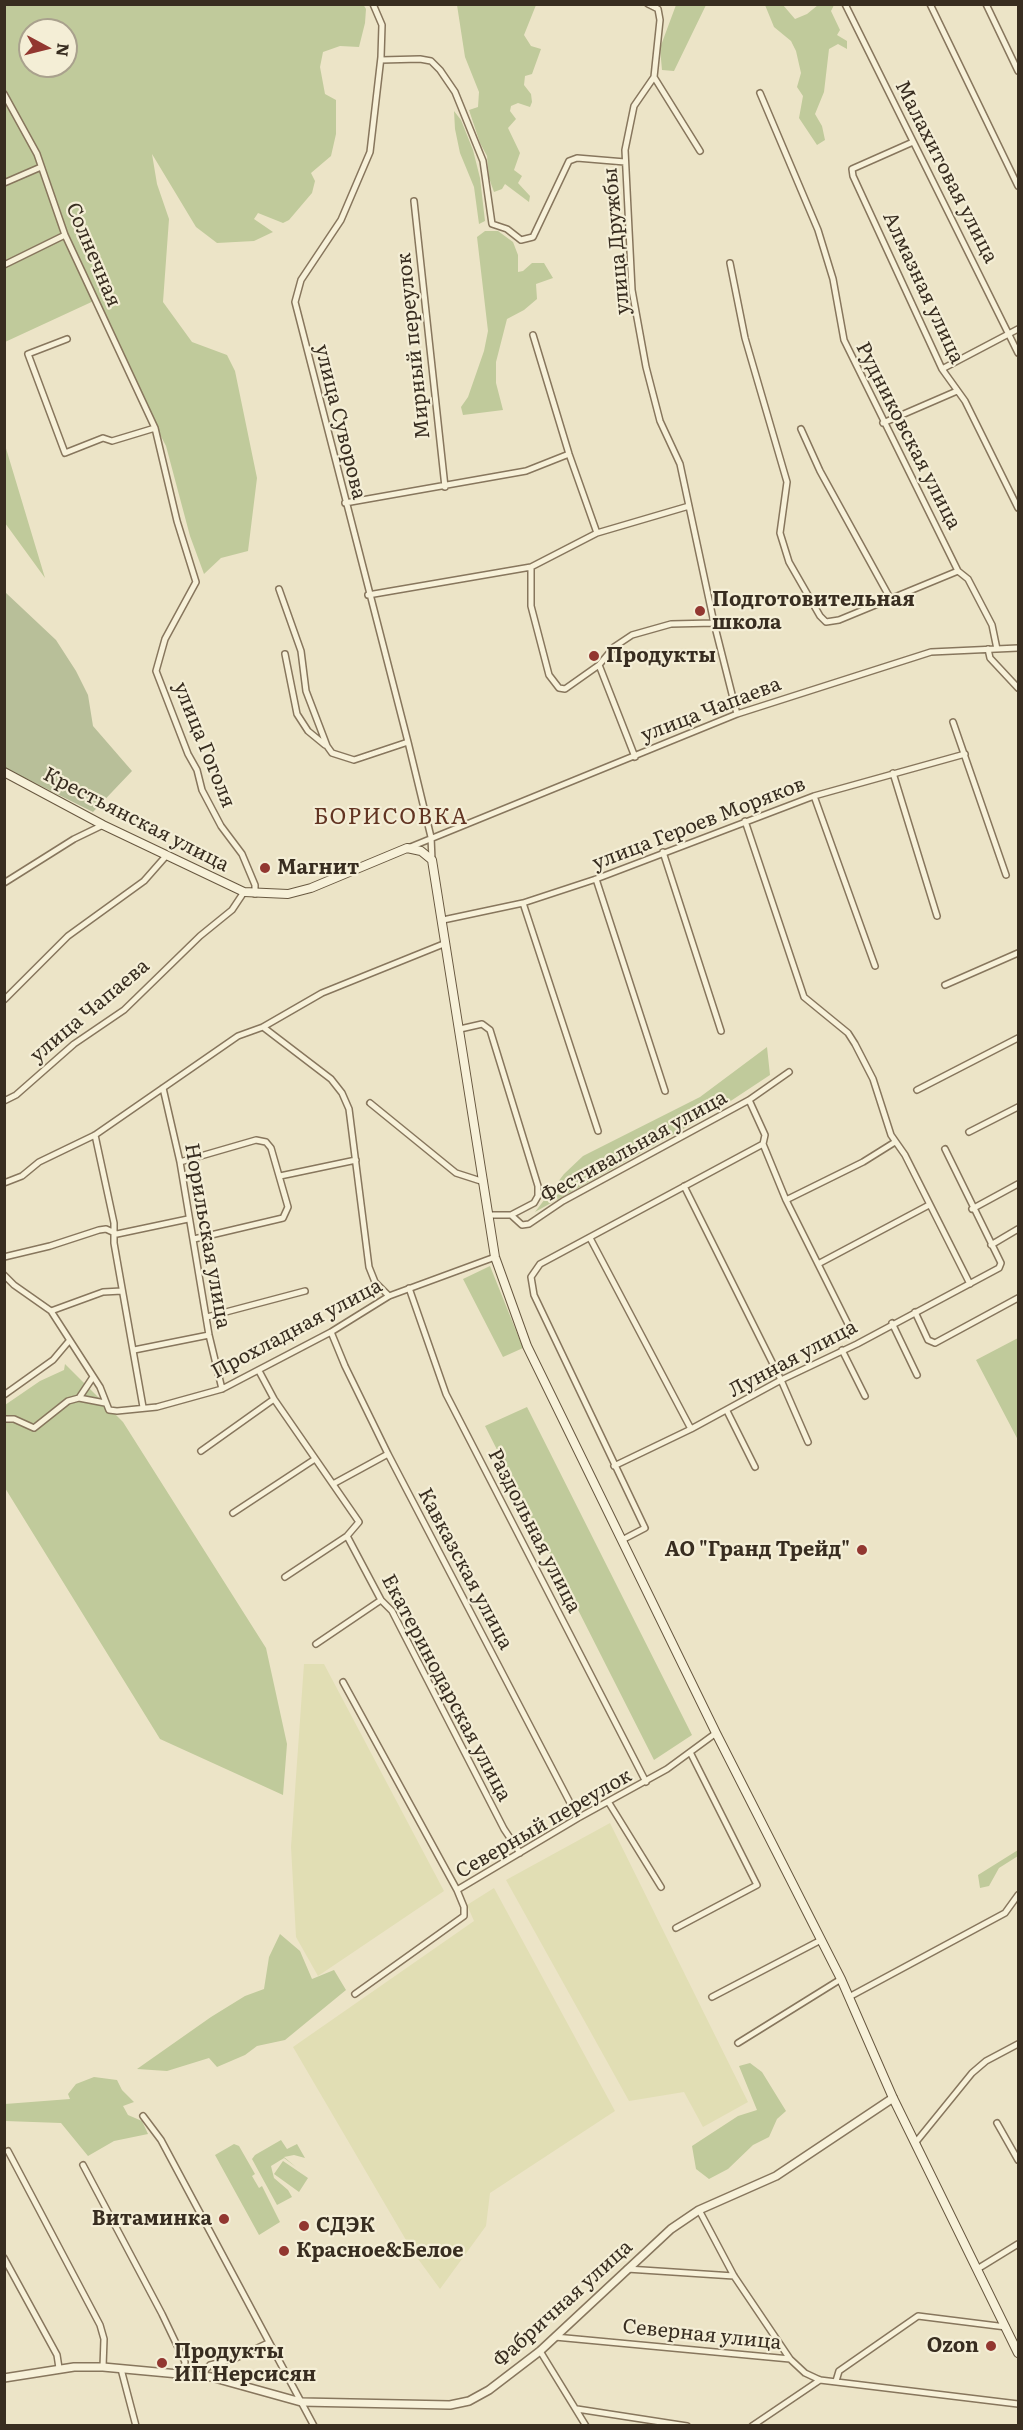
<!DOCTYPE html>
<meta charset="utf-8">
<style>
body{margin:0}
#map{position:relative;width:1023px;height:2430px;overflow:hidden;background:#ece4c7;font-family:Literata,serif}
canvas{display:block}
.frame{position:absolute;inset:0;border:6px solid #382d20;pointer-events:none}
.north{position:absolute;left:18px;top:18px;width:60px;height:60px;box-sizing:border-box;background:#f4eed6;border:2px solid #a9a18d;border-radius:50%;rotate:97deg;font-size:16px;font-weight:700;line-height:24px;text-align:center;color:#382d20}
.north::after{content:'';display:block;margin:auto;width:21px;height:27px;background:#923730;clip-path:polygon(50% 0,100% 100%,50% 72%,0 100%)}
</style>
<div id="map">
<canvas width="1023" height="2430"></canvas>
<div class="frame"></div>
<div class="north">N</div>
</div>
<script>
const g = document.querySelector('canvas').getContext('2d');
g.lineJoin = 'round';
function fillPath(path, color) { g.fillStyle = color; g.fill(path, 'evenodd'); }
const toPath = rows => new Path2D(rows.map(r => 'M' + r).join(''));
function trace(path, color, width, dash) { g.strokeStyle = color; g.lineWidth = width; g.lineCap = dash ? 'butt' : 'round'; g.setLineDash(dash || []); g.stroke(path); }
function write(font, color, halo, rows, align = 'center') {
  g.font = font + ' Literata,serif'; g.lineWidth = 4.5; g.setLineDash([]); g.textBaseline = 'middle'; g.strokeStyle = halo; g.fillStyle = color; for (const [text, x, y, turn = 0] of rows) {
    g.save(); g.translate(x, y); g.rotate((+turn || 0) * Math.PI / 180); g.textAlign = isNaN(turn) ? turn : align; if (halo) g.strokeText(text, 0, 0); g.fillText(text, 0, 0); g.restore();
  }
}
fillPath(toPath([
 [304,1664,324,1664,444,1891,318,1976,296,1937,291,1847],
 [610,1823,748,2102,703,2127,684,2092,629,2101,506,1880],
 [494,1888,615,2111,490,2193,486,2226,440,2289,413,2252,293,2047,474,1921,467,1905]
]), '#e1deb4');
fillPath(toPath([
 [363,4,366,9,365,23,359,47,340,46,323,52,320,67,325,94,336,100,336,134,331,156,311,173,315,181,312,193,289,220,283,223,258,213,254,219,273,232,254,241,217,243,196,227,152,154,157,184,169,219,163,302,192,342,227,355,235,371,257,478,248,551,221,558,204,574,190,536,166,446,130,376,98,299,5,342,4,5],
 [30,30,66,30,66,66,30,66],
 [457,5,536,5,524,35,531,46,541,49,532,74,525,76,524,85,531,94,532,102,530,107,518,103,511,106,510,111,516,119,508,128,520,153,514,170,522,176,518,183,530,196,529,202,505,184,502,189,494,192,489,178,487,156,480,143,469,110,478,107,479,92,465,57],
 [676,5,706,5,674,71,662,70,660,48],
 [765,5,783,5,795,19,807,14,818,5,834,5,831,11,840,30,837,35,847,41,847,49,838,44,829,49,824,92,815,114,822,126,825,140,817,145,799,118,803,96,797,87,801,73,796,51,791,41,774,27],
 [454,111,461,120,473,150,480,178,485,221,479,224,474,187,460,153,455,129],
 [485,231,498,231,513,242,518,255,518,272,523,271,532,263,544,263,553,278,536,284,537,299,524,310,507,319,496,362,496,383,503,410,463,415,461,407,468,397,484,351,488,331,477,237],
 [4,445,5,445,45,578,5,523],
 [767,1047,770,1075,717,1110,535,1212,564,1174,583,1156,700,1097],
 [490,1266,523,1348,503,1357,463,1279],
 [1018,1338,1018,1440,976,1360],
 [65,1364,123,1422,266,1648,287,1744,283,1795,160,1739,5,1488,5,1405,40,1381,64,1370],
 [527,1407,692,1735,654,1760,485,1426],
 [1018,1850,1018,1856,999,1868,989,1886,980,1888,978,1875],
 [280,1934,300,1951,312,1979,334,1970,346,1990,285,2040,257,2046,245,2055,217,2067,209,2058,167,2071,137,2069,211,2017,245,1996,264,1989,269,1957],
 [750,2063,762,2072,786,2111,777,2119,769,2137,753,2145,728,2169,709,2179,696,2169,692,2146,738,2116,757,2110,739,2066],
 [94,2077,117,2080,122,2090,134,2102,123,2106,128,2115,142,2121,148,2134,114,2141,88,2156,61,2123,5,2121,5,2104,70,2099,68,2094,76,2084],
 [281,2140,287,2149,297,2144,305,2158,294,2155,284,2157,296,2167,284,2158,271,2166,274,2178,288,2190,292,2197,277,2205,252,2159,255,2155],
 [234,2144,239,2146,255,2174,252,2176,259,2188,262,2186,280,2222,259,2235,215,2155],
 [283,2161,308,2178,299,2192,274,2174]
]), '#c0ca9b');
fillPath(toPath([
 [5,592,56,640,76,671,88,695,93,726,132,771,93,812,5,768]
]), '#b8bf99');
const minor = toPath([
 [373,4,382,25,381,57,370,152,341,220,301,280,295,302,408,742,431,837,432,860],
 [648,4,658,9,660,20,654,77,634,106,625,150,632,290,646,367,660,421,680,464,714,623,737,714],
 [845,4,1018,353],
 [930,4,1018,186],
 [986,4,1018,71],
 [381,60,420,59,431,61,440,70,455,92,483,161,492,224,507,229,521,240,533,237,569,161,577,158,625,162],
 [654,77,700,151],
 [760,93,818,230,833,279,844,340,958,571,968,579,992,625,997,649],
 [4,94,37,154,65,235,155,428,177,521,196,582,165,639,156,671,188,754,197,770,202,790,221,826,242,854,255,885,255,894],
 [913,142,852,169,853,176,942,369,965,401,1018,508],
 [4,183,41,167],
 [414,201,445,487],
 [730,263,745,338,787,482,780,533,789,562,820,616,826,622,839,620,958,571],
 [4,265,65,235],
 [533,335,569,454,597,533],
 [67,339,28,354,65,453,103,438,112,441,155,428],
 [942,369,1018,329],
 [883,423,957,391],
 [801,429,820,471,890,598],
 [345,503,526,471,569,454],
 [531,567,531,606,549,675,559,688,565,689,599,665,614,647,632,635,671,624,714,623],
 [279,589,301,651,306,691,327,746,332,753,354,760,408,742],
 [368,595,531,567,597,533,689,506],
 [988,649,990,658,1018,688],
 [285,654,297,714,308,731,325,745],
 [599,665,635,757],
 [953,722,1006,875],
 [893,773,937,916],
 [814,796,875,966],
 [745,821,804,997,848,1033,855,1044,873,1079,891,1135,905,1155,970,1284],
 [408,848,737,714,931,652,1018,648],
 [663,852,721,1031],
 [596,879,665,1091],
 [4,883,74,839,103,825],
 [523,903,598,1131],
 [443,920,523,903,596,879,814,796,965,754],
 [945,985,1018,953],
 [4,1000,68,936,144,881,166,856],
 [263,1027,331,1079,342,1093,349,1109,369,1267,375,1282,389,1296],
 [460,1029,482,1024,490,1030,538,1186,538,1196,534,1203,511,1215],
 [163,1088,180,1162,209,1335,222,1389],
 [917,1090,1018,1038],
 [749,1100,765,1135,763,1144],
 [4,1101,16,1095,74,1044,124,1010,200,936,232,910,244,892],
 [370,1103,456,1173,484,1182],
 [969,1132,1018,1107],
 [95,1135,114,1223,114,1243,143,1407],
 [763,1144,786,1200,851,1330],
 [180,1162,256,1140,266,1142,271,1148,288,1207,283,1218,194,1239],
 [280,1176,356,1160],
 [4,1183,22,1176,39,1162,95,1135,238,1036,263,1027,322,993,446,943],
 [684,1186,781,1380,808,1442],
 [786,1200,863,1162,895,1142],
 [972,1209,1018,1184],
 [489,1215,511,1215,522,1225,529,1224,563,1201,749,1100,789,1072],
 [590,1238,691,1429],
 [991,1245,1018,1229],
 [4,1257,50,1246,99,1230,106,1229,117,1234,188,1219],
 [818,1264,929,1205],
 [4,1275,14,1285,51,1311,100,1387,109,1410,117,1411,157,1407,222,1389,331,1332,389,1296,495,1257],
 [409,1288,446,1394,646,1782],
 [51,1311,103,1292,122,1291],
 [915,1312,928,1340,935,1343,1018,1298],
 [207,1317,305,1291],
 [892,1323,917,1375],
 [331,1332,345,1366,388,1454,578,1818],
 [134,1350,209,1335],
 [842,1350,865,1396],
 [259,1371,274,1399,359,1522,347,1536,285,1577],
 [4,1395,53,1360,69,1341],
 [79,1398,93,1377],
 [727,1411,755,1467],
 [4,1419,14,1419,34,1428,68,1401,79,1398,105,1403],
 [201,1451,274,1399],
 [614,1466,691,1429,781,1380,857,1344,999,1268,1001,1263,945,1149],
 [333,1484,388,1454],
 [233,1513,315,1459],
 [347,1536,381,1600,392,1611,504,1829,520,1853],
 [622,1540,645,1528,534,1295,531,1277,540,1264,763,1144],
 [316,1644,381,1600],
 [343,1682,457,1890],
 [609,1803,661,1887],
 [676,1928,757,1885,690,1752],
 [355,1994,464,1916,464,1907,457,1890,578,1818,667,1769,716,1733],
 [712,1997,821,1940],
 [849,1997,1005,1913,1018,1895],
 [738,2043,841,1979],
 [143,2116,161,2140,314,2426],
 [997,2123,1018,2160],
 [916,2142,972,2073,986,2061,1018,2044],
 [8,2151,100,2325,104,2339,103,2367],
 [83,2165,162,2314,185,2362,183,2374],
 [699,2210,734,2276,790,2359],
 [4,2258,57,2355,59,2368],
 [979,2268,1018,2244],
 [627,2269,734,2276],
 [555,2337,790,2359,805,2373,820,2380,1018,2404],
 [540,2351,586,2426],
 [121,2369,136,2426],
 [200,2376,210,2365,234,2359,268,2343],
 [836,2381,839,2371,918,2316,1006,2327],
 [577,2409,687,2426],
 [752,2426,820,2380]
]);
const tertiary = toPath([
 [4,2378,74,2367,103,2367,211,2377,301,2402,450,2405,469,2401,489,2390,540,2351,671,2229,699,2210,776,2176,893,2098]
]);
const secondary = toPath([
 [4,772,103,825,244,892,288,894,311,888,407,848,421,851,432,860,495,1257,527,1346,716,1733,841,1979,893,2098,1018,2353]
]);
trace(minor, '#87765d', 8);
trace(tertiary, '#87765d', 10);
trace(secondary, '#685840', 10);
trace(minor, '#f7f1d9', 5);
trace(tertiary, '#f7f1d9', 7);
trace(secondary, '#f7f1d9', 8);
for (const [x, y, r, color] of [
 [700,611,6,"#923730"],
 [594,656,6,"#923730"],
 [265,868,6,"#923730"],
 [862,1550,6,"#923730"],
 [224,2219,6,"#923730"],
 [304,2226,6,"#923730"],
 [284,2251,6,"#923730"],
 [991,2346,6,"#923730"],
 [162,2363,6,"#923730"]
]) { const dot = new Path2D(); dot.arc(x, y, r, 0, 2 * Math.PI); g.fillStyle = color; g.fill(dot); trace(dot, '#f4eed6', 2); }
write('20px', '#382d20', '#f4eed6', [
 ["Малахитовая улица",946,172,63],
 ["улица Дружбы",617,241,-95],
 ["Солнечная",93,255,67],
 ["Алмазная улица",923,288,65],
 ["Мирный переулок",414,346,-96],
 ["улица Суворова",340,422,76],
 ["Рудниковская улица",908,436,63],
 ["улица Чапаева",711,710,-21],
 ["улица Гоголя",204,745,68],
 ["Крестьянская улица",136,820,27],
 ["улица Героев Моряков",699,824,-21],
 ["улица Чапаева",90,1011,-40],
 ["Фестивальная улица",634,1147,-29],
 ["Норильская улица",207,1236,80],
 ["Прохладная улица",297,1329,-28],
 ["Лунная улица",793,1359,-28],
 ["Раздольная улица",534,1531,63],
 ["Кавказская улица",465,1569,62],
 ["Екатеринодарская улица",446,1688,62],
 ["Северный переулок",544,1824,-30],
 ["Фабричная улица",563,2304,-42],
 ["Северная улица",702,2335,6]
]);
write('bold 20px', '#382d20', '#f4eed6', [
 ["Подготовительная",712,600],
 ["школа",712,623],
 ["Продукты",606,656],
 ["Магнит",277,868],
 ["АО \"Гранд Трейд\"",850,1550,"right"],
 ["Витаминка",212,2219,"right"],
 ["СДЭК",316,2226],
 ["Красное&Белое",296,2251],
 ["Ozon",979,2346,"right"],
 ["Продукты",174,2352],
 ["ИП Нерсисян",174,2375]
], 'left');
g.letterSpacing = '1.5px';
write('22px', '#623422', '#f4eed6', [
 ["БОРИСОВКА",391,818]
]);
g.letterSpacing = '0px';
</script>
